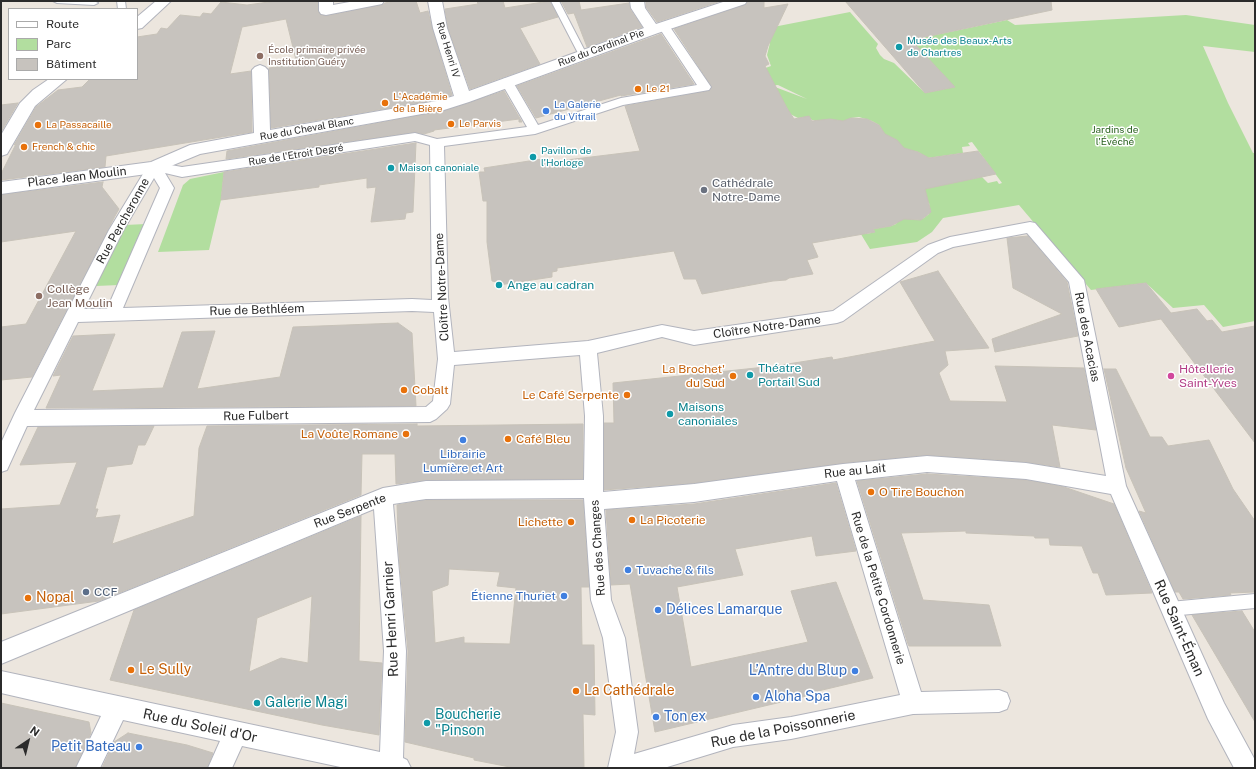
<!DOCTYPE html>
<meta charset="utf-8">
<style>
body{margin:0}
#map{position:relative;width:1256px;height:769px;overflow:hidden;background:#ece6de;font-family:"Public Sans",sans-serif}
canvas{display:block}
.frame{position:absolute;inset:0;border:2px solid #2b2b2b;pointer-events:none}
.legend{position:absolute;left:8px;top:8px;width:130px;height:72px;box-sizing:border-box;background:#fff;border:1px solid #aaa;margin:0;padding:5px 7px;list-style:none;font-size:12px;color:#2b2b2b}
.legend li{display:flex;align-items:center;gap:8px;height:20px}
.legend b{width:20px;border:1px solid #aaa}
.north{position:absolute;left:8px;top:721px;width:40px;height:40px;-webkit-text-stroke:3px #fff;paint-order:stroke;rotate:35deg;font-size:11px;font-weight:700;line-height:16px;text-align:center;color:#2b2b2b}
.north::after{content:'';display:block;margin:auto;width:14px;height:18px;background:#2b2b2b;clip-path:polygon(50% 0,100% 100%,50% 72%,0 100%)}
</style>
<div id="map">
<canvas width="1256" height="769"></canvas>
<div class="frame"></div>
<ul class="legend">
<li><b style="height:5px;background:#fff"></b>Route</li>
<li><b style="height:11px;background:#b2de9f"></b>Parc</li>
<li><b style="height:11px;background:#c7c3be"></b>Bâtiment</li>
</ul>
<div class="north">N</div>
</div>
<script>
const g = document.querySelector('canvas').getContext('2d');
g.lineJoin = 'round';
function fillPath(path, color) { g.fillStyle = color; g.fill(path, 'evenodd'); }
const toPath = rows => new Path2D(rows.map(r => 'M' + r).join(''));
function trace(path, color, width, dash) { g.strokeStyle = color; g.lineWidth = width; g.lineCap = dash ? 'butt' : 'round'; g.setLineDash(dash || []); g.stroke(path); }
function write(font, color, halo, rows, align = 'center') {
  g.font = font + ' "Public Sans",sans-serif'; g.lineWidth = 3; g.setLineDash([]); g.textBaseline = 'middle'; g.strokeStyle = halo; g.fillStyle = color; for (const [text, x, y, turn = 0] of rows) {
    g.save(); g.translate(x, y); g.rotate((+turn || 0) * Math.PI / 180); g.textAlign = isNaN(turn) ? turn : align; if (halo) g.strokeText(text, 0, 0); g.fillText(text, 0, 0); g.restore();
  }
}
fillPath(toPath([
 [850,12,878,44,876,48,880,55,884,59,894,63,925,93,954,87,911,40,1007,20,1015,25,1186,15,1255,25,1255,52,1203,46,1228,103,1253,153,1255,153,1255,321,1223,327,1204,305,1173,308,1146,283,1091,290,1019,205,943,218,932,232,917,242,870,249,859,231,863,230,866,234,875,232,873,229,891,226,896,224,900,217,917,220,924,218,929,214,930,209,929,203,924,198,917,194,925,186,982,177,988,183,997,181,999,184,1002,183,972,142,968,143,970,146,962,147,963,153,928,158,918,152,903,149,885,136,879,125,872,121,859,117,851,118,844,122,830,119,820,121,817,126,814,120,812,120,809,117,798,118,790,114,775,87,807,99,778,85,749,87,743,76,771,66,767,55,770,43,763,29],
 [224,172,221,200,209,250,158,252,183,185,190,179],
 [146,224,119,285,96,286,125,225]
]), '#b2de9f');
const building = toPath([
 [276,1,318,1,318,12,321,15,326,16,382,5,385,3,394,1,416,1,420,13,428,11,432,28,452,95,437,100,271,128,269,68,297,64,286,19,242,27,230,74,251,71,252,132,106,156,105,167,1,180,1,174,16,144,14,145,36,107,45,100,58,90,82,87,90,79,137,79,137,37,157,34,161,28,167,29,180,15,200,17,203,13,211,14,221,2,247,5,276,1],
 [477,1,503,1,505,8,550,1,558,17,520,28,540,64,470,89,448,28,445,9,478,4,477,1],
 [561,1,579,1,581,10,629,3,630,9,642,27,587,47,574,13,568,14,561,1],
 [646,1,721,1,657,22,646,7,646,1],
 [748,1,764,1,764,8,788,4,768,46,765,56,769,64,765,66,787,108,794,119,809,116,812,121,830,119,843,121,851,118,867,119,879,125,885,134,897,140,904,148,918,152,929,158,978,151,996,174,925,189,931,212,921,220,904,219,891,226,873,229,875,232,812,243,818,257,807,260,813,274,789,278,786,280,773,281,702,294,696,279,684,279,674,251,557,268,557,271,552,272,552,277,499,285,497,282,492,281,487,242,487,201,483,201,479,172,485,172,484,168,542,159,542,163,640,151,625,106,709,91,712,87,674,29,745,5,748,1],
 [845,1,1051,1,1052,10,911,40,955,87,925,93,845,1],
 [661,34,694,84,621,96,621,95,536,118,517,86,661,34],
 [504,91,522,122,519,122,519,119,434,130,434,131,424,134,415,132,226,159,227,151,444,111,504,91],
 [18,103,1,132,1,105,18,103],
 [416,143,413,212,406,213,405,219,371,222,376,187,367,188,367,178,319,185,319,187,221,200,224,172,416,143],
 [103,182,102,187,119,209,115,216,32,377,1,380,1,327,26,324,76,231,1,242,1,195,103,182],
 [1028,236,1067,282,1078,336,995,352,992,339,1062,314,1013,288,1007,238,1028,236],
 [938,271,989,348,945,351,948,365,939,373,950,401,1007,402,995,366,1084,368,1096,430,1052,425,1060,467,1026,462,927,455,843,463,694,483,604,490,604,423,614,423,613,383,775,366,832,357,833,360,935,341,900,282,938,271],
 [1146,283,1171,313,1197,309,1207,321,1212,320,1222,332,1255,326,1255,443,1161,319,1119,327,1096,289,1146,283],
 [398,323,412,333,416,406,46,408,61,375,53,376,73,336,115,334,92,391,163,388,182,332,215,331,197,389,280,377,293,327,398,323],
 [1104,369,1116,369,1150,437,1162,437,1168,446,1209,440,1233,489,1255,521,1255,592,1230,593,1231,595,1183,599,1179,592,1175,592,1139,511,1146,513,1126,468,1104,369],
 [417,424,417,426,583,424,583,479,426,480,396,484,395,454,362,454,361,495,99,601,1,614,1,509,60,505,77,462,20,465,38,427,154,426,145,445,138,445,132,464,107,467,95,509,98,509,95,518,120,515,112,544,194,516,199,448,207,426,417,424],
 [927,474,1026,480,1064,487,1114,504,1152,593,1106,595,1098,573,1093,573,1082,546,1050,545,1049,538,1035,538,1034,536,966,533,966,531,901,533,923,600,989,605,1001,646,909,646,908,644,857,481,927,474],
 [836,483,856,551,816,556,812,536,735,549,743,575,677,587,691,667,808,642,791,591,836,582,873,678,814,692,815,694,655,732,630,584,611,585,606,510,694,504,836,483],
 [426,500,583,500,589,587,581,587,582,645,594,645,595,715,583,714,584,768,515,768,474,760,474,758,405,742,408,651,399,557,397,505,426,500],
 [449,569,500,572,497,586,516,588,510,644,464,643,464,637,435,643,432,591,448,585,449,569],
 [361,516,359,661,382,663,379,735,322,725,110,680,134,610,361,516],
 [312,596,308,663,281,658,249,672,257,618,312,596],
 [1242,611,1255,632,1255,722,1192,615,1242,611],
 [1,703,89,722,91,733,75,768,1,768,1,703],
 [128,733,187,745,213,753,207,768,102,768,114,742,128,733]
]);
fillPath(building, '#c7c3be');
trace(building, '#c7c2b8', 1);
const service = toPath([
 [53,1,94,1,98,3,94,5,57,3,53,1],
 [117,1,125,1,126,9,118,9,117,1],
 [551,1,559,1,587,55,586,57,580,57,579,55,551,1],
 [1255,594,1255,608,1170,616,1165,614,1163,609,1165,604,1170,602,1255,594]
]);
const pedestrian = toPath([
 [664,23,668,24,711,87,709,90,623,105,535,134,444,146,448,297,454,352,588,341,662,325,694,331,833,311,928,245,950,237,1030,222,1035,223,1084,280,1126,486,1224,703,1255,760,1255,768,1234,768,1208,719,1111,494,1026,479,927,472,855,480,921,692,999,690,1007,693,1010,701,1007,709,999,712,913,714,791,739,733,747,664,768,608,768,616,732,603,638,591,600,584,498,426,499,393,504,406,651,403,758,407,760,411,768,345,768,242,746,232,768,208,768,220,741,123,720,100,768,76,768,101,716,1,693,1,671,380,752,384,651,374,509,1,664,1,642,383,488,426,481,584,480,585,416,580,355,454,365,450,404,447,409,436,419,430,422,27,426,7,470,1,472,1,443,15,413,109,230,149,164,154,162,182,167,415,133,437,139,527,127,501,82,503,79,507,78,511,79,513,82,538,125,621,98,697,85,658,26,660,24,664,23],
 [415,141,430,145,432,300,412,299,123,308,174,188,165,173,182,177,415,141],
 [154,178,160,188,107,309,84,309,123,231,154,178],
 [1027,233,1069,282,1106,476,1026,463,927,456,843,464,694,484,603,492,603,416,597,353,662,337,694,345,837,323,843,321,938,253,953,247,1027,233],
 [412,311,434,312,438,359,433,401,426,407,34,410,78,322,412,311],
 [837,481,900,695,791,717,733,725,634,754,638,732,625,638,611,600,604,509,694,502,837,481]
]);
const minor = toPath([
 [156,1,171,1,142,28,137,29,137,17,156,1],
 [319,1,333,1,333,5,355,1,384,1,382,4,377,5,326,15,321,14,319,11,319,1],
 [428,1,442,1,447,28,469,91,644,28,631,8,630,1,644,1,645,8,656,24,726,1,747,1,745,4,658,33,469,102,444,110,200,154,154,173,1,194,1,182,151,162,190,145,254,133,252,70,255,67,260,65,265,67,268,70,270,130,437,101,454,96,433,28,428,1],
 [49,79,67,79,35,106,7,154,1,156,1,135,20,103,33,90,49,79]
]);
trace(service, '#b2b4bd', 2);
trace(pedestrian, '#b2b4bd', 2);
trace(minor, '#b2b4bd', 2);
fillPath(service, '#fff');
fillPath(pedestrian, '#fff');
fillPath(minor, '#fff');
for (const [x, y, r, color] of [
 [899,47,4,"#0f9aa8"],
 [260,56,4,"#8d6e63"],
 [638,89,4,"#e8710a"],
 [385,103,4,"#e8710a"],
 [546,111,4,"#3f7fe0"],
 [451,124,4,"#e8710a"],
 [38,125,4,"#e8710a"],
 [24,147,4,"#e8710a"],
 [533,157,4,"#0f9aa8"],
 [391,168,4,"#0f9aa8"],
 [704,190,4,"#6b7280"],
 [499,285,4,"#0f9aa8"],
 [39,296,4,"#8d6e63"],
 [750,375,4,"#0f9aa8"],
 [733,376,4,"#e8710a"],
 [1171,376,4,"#d1479c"],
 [404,390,4,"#e8710a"],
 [627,395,4,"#e8710a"],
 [670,414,4,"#0f9aa8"],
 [406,434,4,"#e8710a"],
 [508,439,4,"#e8710a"],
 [463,440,4,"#3f7fe0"],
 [871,492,4,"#e8710a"],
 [632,520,4,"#e8710a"],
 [571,522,4,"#e8710a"],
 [628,570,4,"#3f7fe0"],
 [86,592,4,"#5c6f8a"],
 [564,596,4,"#3f7fe0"],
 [28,598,4,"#e8710a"],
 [658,610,4,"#3f7fe0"],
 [131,670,4,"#e8710a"],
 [855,671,4,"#3f7fe0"],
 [576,691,4,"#e8710a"],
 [756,697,4,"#3f7fe0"],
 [257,703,4,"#0f9aa8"],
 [656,717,4,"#3f7fe0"],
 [427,723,4,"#0f9aa8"],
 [139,747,4,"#3f7fe0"]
]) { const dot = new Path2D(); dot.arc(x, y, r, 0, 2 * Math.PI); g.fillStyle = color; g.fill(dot); trace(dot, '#fff', 1.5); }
write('10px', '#0d838f', '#fff', [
 ["Musée des Beaux-Arts",907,41],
 ["de Chartres",907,53],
 ["Pavillon de",541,151],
 ["l'Horloge",541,163],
 ["Maison canoniale",399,168]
], 'left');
write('10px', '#2b2b2b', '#fff', [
 ["Rue du Cardinal Pie",601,48,-20],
 ["Rue Henri IV",448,50,73],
 ["Rue du Cheval Blanc",307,129,-10],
 ["Rue de l'Etroit Degré",296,155,-9]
]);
write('10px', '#785e54', '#fff', [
 ["École primaire privée",268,50],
 ["Institution Guéry",268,62]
], 'left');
write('10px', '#c56008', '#fff', [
 ["Le 21",646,89],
 ["L'Académie",393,97],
 ["de la Bière",393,109],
 ["Le Parvis",459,124],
 ["La Passacaille",46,125],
 ["French & chic",32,147]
], 'left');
write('10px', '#366cbe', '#fff', [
 ["La Galerie",554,105],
 ["du Vitrail",554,117]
], 'left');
write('10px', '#2b6320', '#fff', [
 ["Jardins de",1115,130],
 ["l'Évéché",1115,142]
]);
write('12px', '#2b2b2b', '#fff', [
 ["Place Jean Moulin",77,177,-7],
 ["Rue Percheronne",123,221,-61],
 ["Cloître Notre-Dame",442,287,-93],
 ["Rue de Bethléem",257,310,-2],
 ["Cloître Notre-Dame",767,327,-8],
 ["Rue des Acacias",1087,337,79],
 ["Rue Fulbert",256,416,-1],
 ["Rue au Lait",855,471,-6],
 ["Rue Serpente",350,511,-21],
 ["Rue des Changes",598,548,-94],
 ["Rue de la Petite Cordonnerie",878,588,73]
]);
write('12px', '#5b616d', '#fff', [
 ["Cathédrale",712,183],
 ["Notre-Dame",712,197]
], 'left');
write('12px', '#0d838f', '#fff', [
 ["Ange au cadran",507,285],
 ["Théatre",758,368],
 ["Portail Sud",758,382],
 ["Maisons",678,407],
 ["canoniales",678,421]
], 'left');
write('12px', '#785e54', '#fff', [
 ["Collège",47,289],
 ["Jean Moulin",47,303]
], 'left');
write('12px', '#c56008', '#fff', [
 ["La Brochet'",725,369],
 ["du Sud",725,383],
 ["Cobalt",412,390,"left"],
 ["Le Café Serpente",619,395],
 ["La Voûte Romane",398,434],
 ["Café Bleu",516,439,"left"],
 ["O Tire Bouchon",879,492,"left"],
 ["La Picoterie",640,520,"left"],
 ["Lichette",563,522]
], 'right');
write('12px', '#b23c85', '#fff', [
 ["Hôtellerie",1179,369],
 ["Saint-Yves",1179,383]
], 'left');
write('12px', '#366cbe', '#fff', [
 ["Librairie",463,454],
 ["Lumière et Art",463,468],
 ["Tuvache & fils",636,570,"left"],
 ["Étienne Thuriet",556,596,"right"]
]);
write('12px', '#4e5e75', '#fff', [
 ["CCF",94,592]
], 'left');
write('14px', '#c56008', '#fff', [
 ["Nopal",36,598],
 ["Le Sully",139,670],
 ["La Cathédrale",584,691]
], 'left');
write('14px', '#366cbe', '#fff', [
 ["Délices Lamarque",666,610],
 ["L’Antre du Blup",847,671,"right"],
 ["Aloha Spa",764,697],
 ["Ton ex",664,717],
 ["Petit Bateau",131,747,"right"]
], 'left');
write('14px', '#2b2b2b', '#fff', [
 ["Rue Henri Garnier",391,619,-93],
 ["Rue Saint-Éman",1179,628,66],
 ["Rue du Soleil d'Or",200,726,12],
 ["Rue de la Poissonnerie",783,729,-11]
]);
write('14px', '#0d838f', '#fff', [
 ["Galerie Magi",265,703],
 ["Boucherie",435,715],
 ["\"Pinson",435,731]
], 'left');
</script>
